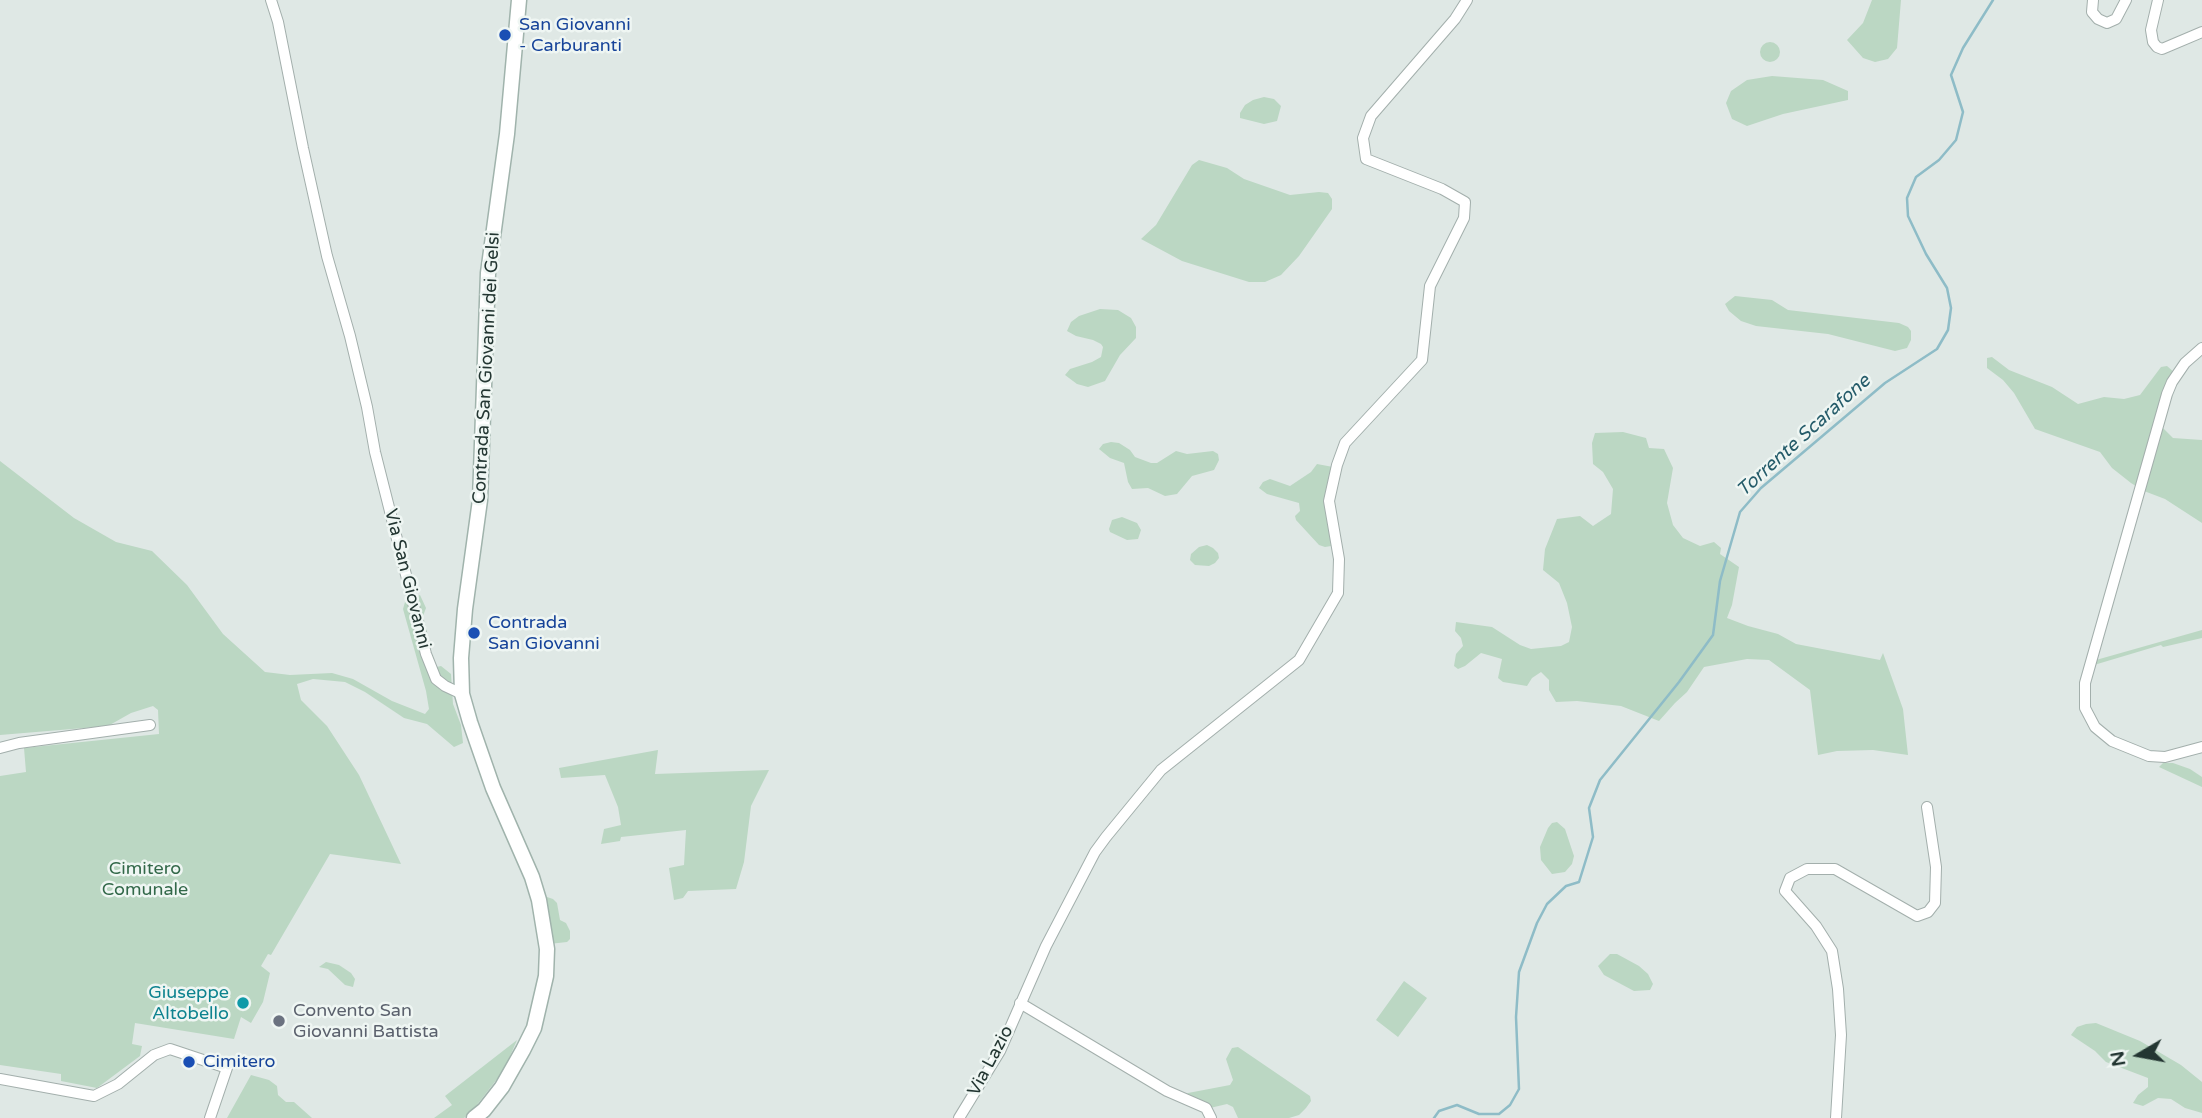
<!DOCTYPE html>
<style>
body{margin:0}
#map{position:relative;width:2202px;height:1118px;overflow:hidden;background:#dfe8e5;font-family:"Varela Round",sans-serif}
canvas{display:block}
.north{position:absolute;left:2104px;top:1020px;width:70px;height:70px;-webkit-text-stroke:5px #eff6f3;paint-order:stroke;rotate:260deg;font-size:19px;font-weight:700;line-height:28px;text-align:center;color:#233632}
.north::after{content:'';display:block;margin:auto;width:24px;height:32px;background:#233632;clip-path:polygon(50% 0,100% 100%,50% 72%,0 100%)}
</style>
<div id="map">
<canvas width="2202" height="1118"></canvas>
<div class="north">N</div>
</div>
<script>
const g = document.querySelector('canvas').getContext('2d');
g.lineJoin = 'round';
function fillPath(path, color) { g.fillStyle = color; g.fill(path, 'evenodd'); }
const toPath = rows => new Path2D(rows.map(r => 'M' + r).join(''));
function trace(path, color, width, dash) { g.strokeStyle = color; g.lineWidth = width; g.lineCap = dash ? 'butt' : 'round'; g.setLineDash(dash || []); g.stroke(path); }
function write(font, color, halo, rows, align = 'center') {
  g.font = font + ' "Varela Round",sans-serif'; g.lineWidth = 5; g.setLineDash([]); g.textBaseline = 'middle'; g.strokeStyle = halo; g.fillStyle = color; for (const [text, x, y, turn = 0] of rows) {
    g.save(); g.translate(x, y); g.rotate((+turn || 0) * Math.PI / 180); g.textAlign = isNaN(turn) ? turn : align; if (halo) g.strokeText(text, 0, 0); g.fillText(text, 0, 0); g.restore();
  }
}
fillPath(toPath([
 [1872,0,1901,0,1897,48,1888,59,1875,62,1863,58,1847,40,1863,23],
 '1760 52a10 10 0 1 1 20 0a10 10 0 1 1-20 0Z',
 [1772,76,1823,80,1848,91,1848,100,1783,114,1747,126,1732,119,1726,103,1731,91,1747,80],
 [1264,97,1274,99,1281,106,1277,121,1264,124,1240,118,1240,113,1245,105,1253,100],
 [1199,160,1227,168,1244,179,1290,195,1319,192,1328,193,1332,199,1332,209,1299,256,1281,275,1265,282,1249,282,1182,261,1141,239,1156,225,1192,165],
 [1735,296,1772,300,1788,310,1899,323,1908,327,1911,331,1911,340,1907,348,1895,351,1828,334,1756,326,1741,321,1729,311,1725,304],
 [1100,309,1118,310,1131,318,1136,327,1136,338,1120,355,1105,381,1088,387,1077,384,1065,375,1070,369,1092,362,1101,357,1103,347,1101,344,1093,340,1076,336,1067,331,1071,322,1079,316],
 [1992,357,2009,370,2052,387,2078,404,2104,397,2124,399,2140,395,2161,367,2167,366,2175,373,2161,426,2173,438,2202,440,2202,523,2165,499,2144,491,2131,483,2112,468,2100,452,2035,429,2014,393,2003,380,1987,368,1987,358],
 [1623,432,1646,438,1649,448,1664,449,1673,468,1667,503,1673,525,1683,538,1700,546,1714,542,1721,548,1720,554,1739,567,1732,605,1727,618,1748,626,1778,634,1796,644,1880,660,1883,653,1903,709,1908,755,1873,750,1837,751,1818,755,1810,690,1769,660,1747,659,1704,667,1687,692,1675,703,1659,721,1621,706,1577,701,1556,702,1549,690,1549,680,1541,672,1532,678,1527,686,1503,682,1498,678,1502,659,1481,653,1465,666,1458,669,1454,666,1456,654,1463,646,1461,638,1455,631,1456,622,1492,627,1520,645,1531,649,1561,646,1569,642,1572,627,1567,603,1559,583,1543,570,1545,549,1557,519,1580,516,1593,526,1611,514,1613,489,1603,472,1593,464,1592,443,1595,433],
 [1111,442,1119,443,1130,450,1135,457,1151,463,1157,463,1176,451,1187,454,1213,451,1218,454,1219,460,1214,470,1192,476,1177,494,1165,496,1148,488,1132,489,1128,482,1124,463,1110,458,1099,449,1103,444],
 [0,461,74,518,116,542,152,551,187,585,223,634,265,672,290,675,332,673,353,679,392,701,425,714,429,709,426,691,403,609,405,602,420,595,426,608,423,616,428,635,421,651,427,669,441,666,451,674,453,704,461,725,463,743,454,747,427,724,404,718,365,692,345,682,313,679,297,684,301,700,327,726,359,775,401,864,330,854,271,955,268,954,261,966,270,973,263,1002,251,1023,241,1017,234,1039,135,1023,132,1044,142,1046,140,1056,97,1088,61,1081,61,1074,0,1065,0,776,26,772,24,748,159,734,158,710,153,706,131,713,108,726,0,735],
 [1317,464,1333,467,1325,503,1331,546,1325,547,1319,545,1296,520,1295,516,1300,511,1299,503,1267,494,1259,488,1263,482,1270,479,1290,486,1311,472],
 [1122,517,1137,523,1141,530,1138,539,1127,540,1110,532,1109,529,1112,520],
 [1207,545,1213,548,1218,553,1219,558,1215,563,1209,566,1195,565,1190,560,1191,554,1199,547],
 [2202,630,2202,638,2163,647,2161,645,2094,665,2096,660],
 [658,750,655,774,769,770,751,806,744,862,736,889,688,891,683,898,674,900,669,868,684,865,686,830,621,837,620,841,601,844,604,829,621,825,618,807,605,775,561,778,559,768],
 [2163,763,2173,763,2190,769,2202,777,2202,787,2159,767],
 [1557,822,1565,829,1574,856,1572,864,1565,872,1552,874,1541,860,1540,847,1548,828,1552,823],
 [547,897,553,899,557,903,560,920,566,923,570,931,570,939,567,942,549,944,542,900],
 [1610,954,1617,954,1639,966,1648,974,1653,984,1650,990,1634,991,1604,975,1598,966],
 [326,962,339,965,351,973,355,979,353,987,345,985,328,969,319,967],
 [1404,981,1427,998,1398,1037,1376,1020],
 [2096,1023,2140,1041,2181,1065,2202,1082,2202,1113,2185,1108,2171,1099,2158,1098,2143,1106,2133,1103,2138,1095,2148,1087,2148,1078,2106,1062,2095,1051,2071,1035,2077,1027,2086,1024],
 [517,1040,504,1070,473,1110,464,1118,434,1118,452,1105,445,1096],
 [1238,1047,1310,1096,1311,1101,1306,1108,1299,1115,1289,1118,1238,1118,1233,1107,1227,1104,1210,1108,1183,1097,1188,1093,1230,1085,1233,1080,1226,1059,1232,1048],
 [251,1075,269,1080,277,1086,278,1095,286,1102,294,1102,312,1118,227,1118]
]), '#bbd7c3');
trace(toPath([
 [1434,1118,1439,1111,1457,1105,1479,1114,1499,1114,1510,1105,1519,1089,1516,1017,1519,972,1537,923,1547,904,1566,886,1579,882,1593,837,1589,808,1600,780,1679,682,1713,635,1720,581,1740,512,1761,488,1885,383,1937,349,1948,330,1951,308,1947,288,1926,254,1908,216,1907,198,1916,177,1939,160,1956,140,1963,112,1951,75,1963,48,1993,0]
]), '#8ebcc7', 2.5);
const minor = toPath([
 [271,0,278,22,303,148,327,256,350,336,367,407,375,452,426,654,436,679,445,686,462,694],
 [2093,0,2092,12,2098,19,2107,23,2116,19,2126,0],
 [2158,0,2151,30,2153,42,2157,47,2162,49,2202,32],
 [2202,348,2185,363,2172,382,2167,394,2085,683,2085,708,2095,727,2112,741,2149,756,2165,757,2202,747],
 [0,748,19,743,150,725],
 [1020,1003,1167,1091,1206,1108,1211,1118],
 [0,1079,94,1096,118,1084,154,1055,170,1049,227,1068,210,1118],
 [959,1118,1000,1051,1046,946,1095,852,1106,837,1161,770,1299,660,1338,593,1339,559,1329,501,1337,465,1345,443,1422,360,1430,286,1464,218,1465,202,1442,189,1366,159,1363,138,1371,116,1455,19,1467,0],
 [1836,1118,1841,1035,1838,989,1832,951,1816,926,1785,891,1790,878,1807,869,1835,869,1917,916,1928,912,1935,903,1936,867,1927,807]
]);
const secondary = toPath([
 [474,1118,484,1110,502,1087,523,1050,534,1028,546,976,547,949,539,900,532,877,493,788,470,722,462,694,461,658,465,609,480,500,488,273,507,134,519,0]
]);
trace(minor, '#a3afac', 12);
trace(secondary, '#a0b3ac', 17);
trace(minor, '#fff', 10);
trace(secondary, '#fff', 14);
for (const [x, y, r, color] of [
 [505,35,7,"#1a4fb4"],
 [474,633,7,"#1a4fb4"],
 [243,1003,7,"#0f9aa8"],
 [279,1021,7,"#6b7280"],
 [189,1062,7,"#1a4fb4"]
]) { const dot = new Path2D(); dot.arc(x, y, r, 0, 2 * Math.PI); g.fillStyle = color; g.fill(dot); trace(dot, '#eff6f3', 2.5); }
write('18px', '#164399', '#eff6f3', [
 ["San Giovanni",519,25],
 ["- Carburanti",519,46],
 ["Contrada",488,623],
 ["San Giovanni",488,644],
 ["Cimitero",203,1062]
], 'left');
write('18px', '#233632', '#eff6f3', [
 ["Contrada San Giovanni dei Gelsi",487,368,-87],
 ["Via San Giovanni",407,579,76],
 ["Via Lazio",991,1061,-62]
]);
write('18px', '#326849', '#eff6f3', [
 ["Cimitero",145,869],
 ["Comunale",145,890]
]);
write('18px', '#0d838f', '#eff6f3', [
 ["Giuseppe",229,993],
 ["Altobello",229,1014]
], 'right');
write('18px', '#5b616d', '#eff6f3', [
 ["Convento San",293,1011],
 ["Giovanni Battista",293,1032]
], 'left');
write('italic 19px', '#255c6a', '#eff6f3', [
 ["Torrente Scarafone",1804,436,-42]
]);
</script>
